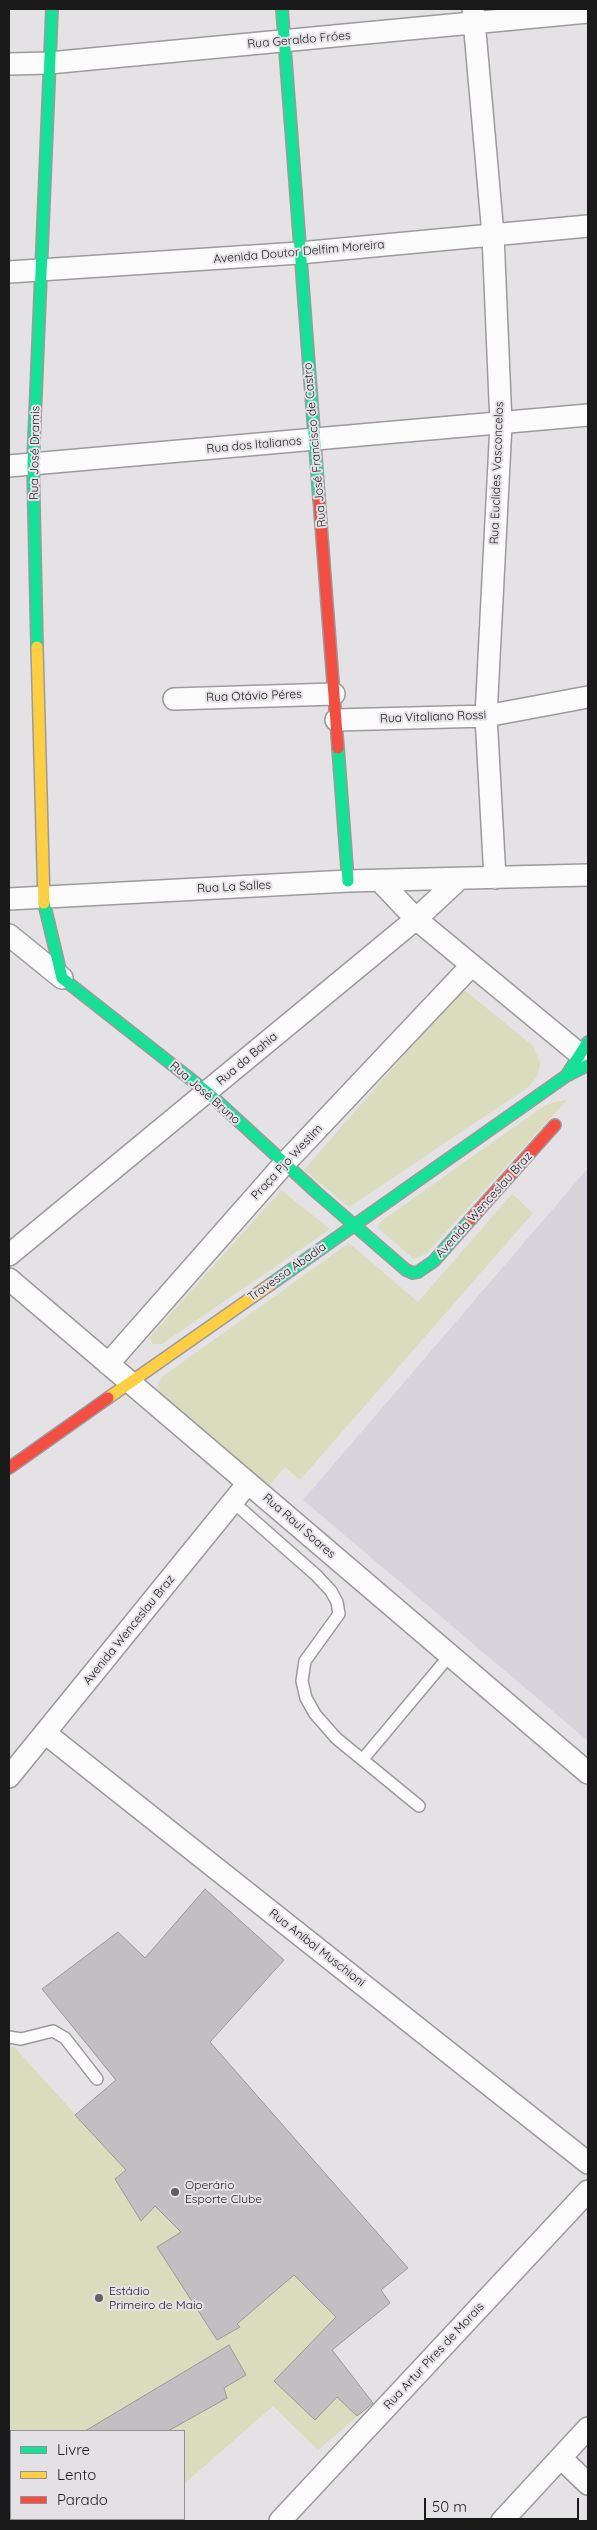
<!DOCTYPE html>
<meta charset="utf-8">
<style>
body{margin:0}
#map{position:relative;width:597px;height:2530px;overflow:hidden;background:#e4e2e5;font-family:Quicksand,sans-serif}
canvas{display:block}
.frame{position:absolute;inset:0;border:10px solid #1b1a1b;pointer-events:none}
.legend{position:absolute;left:10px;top:2430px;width:175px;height:90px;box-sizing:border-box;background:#e4e1e6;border:1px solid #949195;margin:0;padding:6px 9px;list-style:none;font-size:15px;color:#1b1a1b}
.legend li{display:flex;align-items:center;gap:10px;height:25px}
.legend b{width:25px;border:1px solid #949195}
.scale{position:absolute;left:424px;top:2498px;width:155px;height:22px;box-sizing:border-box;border:2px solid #1b1a1b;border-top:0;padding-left:6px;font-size:15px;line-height:18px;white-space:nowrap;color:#1b1a1b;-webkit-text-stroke:4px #e4e1e6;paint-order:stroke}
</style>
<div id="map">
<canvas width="597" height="2530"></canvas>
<div class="frame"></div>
<ul class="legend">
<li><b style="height:6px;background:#16e098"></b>Livre</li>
<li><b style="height:6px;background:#ffcf43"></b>Lento</li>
<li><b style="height:6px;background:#f24e42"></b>Parado</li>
</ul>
<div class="scale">50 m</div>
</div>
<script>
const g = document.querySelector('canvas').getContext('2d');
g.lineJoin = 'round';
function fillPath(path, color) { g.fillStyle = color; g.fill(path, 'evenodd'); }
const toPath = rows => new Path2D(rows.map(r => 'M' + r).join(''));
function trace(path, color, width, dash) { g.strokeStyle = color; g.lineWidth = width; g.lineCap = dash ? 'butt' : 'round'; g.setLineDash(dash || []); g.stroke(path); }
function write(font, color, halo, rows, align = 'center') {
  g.font = font + ' Quicksand,sans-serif'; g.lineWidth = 4; g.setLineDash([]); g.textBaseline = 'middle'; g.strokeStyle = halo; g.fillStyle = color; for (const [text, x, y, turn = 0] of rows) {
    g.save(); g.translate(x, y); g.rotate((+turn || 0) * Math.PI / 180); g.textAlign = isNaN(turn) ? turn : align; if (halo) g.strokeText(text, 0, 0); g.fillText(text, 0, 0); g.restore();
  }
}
fillPath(toPath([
 [588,1168,588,1741,303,1500]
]), '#d8d3da');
fillPath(toPath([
 [462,988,533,1046,540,1063,537,1077,527,1088,349,1207,304,1170],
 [567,1100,426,1254,414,1259,378,1228,380,1222,544,1106,554,1102],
 [281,1190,330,1229,162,1344,152,1344,150,1337],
 [512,1194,533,1213,300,1480,285,1467,266,1489,160,1396,158,1386,162,1377,349,1243,418,1302],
 [205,1889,284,1960,210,2042,408,2268,381,2290,390,2303,333,2350,373,2403,318,2450,273,2406,184,2484,184,2431,11,2431,11,2519,144,2519,141,2521,9,2521,9,2047,14,2047,76,2115,115,2080,42,1989,117,1932,145,1957]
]), '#dadcbe');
const building = toPath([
 [205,1889,284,1960,210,2042,408,2268,381,2290,390,2303,332,2350,373,2403,357,2416,337,2397,315,2420,274,2381,336,2317,294,2275,237,2324,240,2327,217,2340,157,2247,181,2232,155,2206,141,2221,115,2179,126,2170,75,2115,116,2080,42,1989,118,1932,145,1958,205,1889],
 [229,2345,246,2375,224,2388,227,2398,168,2431,85,2431,229,2345]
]);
fillPath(building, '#c1bfc1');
trace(building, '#9b9a9c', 1);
const lane = toPath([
 [233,1502,316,1575,331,1591,337,1602,339,1614,305,1661,302,1681,306,1698,315,1714,336,1738,419,1806],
 [363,1759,450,1655],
 [9,2037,21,2039,53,2031,65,2038,97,2079]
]);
const street = toPath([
 [473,9,493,235,501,424,486,716,495,878],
 [9,64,49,63,588,12],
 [9,272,299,253,588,226],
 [9,466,588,415],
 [174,699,334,694],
 [336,720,486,716,588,697],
 [380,881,416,919,588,1061],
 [9,899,348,881,588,875],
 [9,935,62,978],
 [9,1255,416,919,459,879],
 [9,1279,588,1773],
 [108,1364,284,1164,471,966],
 [45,1733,588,2163],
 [9,1777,248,1483],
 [561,2458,588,2484],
 [280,2521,588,2191],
 [502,2521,588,2428]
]);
const fast = toPath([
 [282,9,319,498],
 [37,647,33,464,52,9],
 [338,748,348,881],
 [44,903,62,978,207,1092,316,1192,406,1270,413,1273,418,1272,434,1261,471,1219],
 [566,1076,588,1042],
 [271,1284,566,1076,588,1065]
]);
const slow = toPath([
 [37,647,44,903],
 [108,1398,271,1284]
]);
const jam = toPath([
 [319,498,338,748],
 [471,1219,555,1125],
 [9,1468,108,1398]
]);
trace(lane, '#9c9a9d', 14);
trace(street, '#9c9a9d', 24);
trace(fast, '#9c9a9d', 14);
trace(slow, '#9c9a9d', 14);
trace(jam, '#9c9a9d', 14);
trace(lane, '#fbfbfb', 11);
trace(street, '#fbfbfb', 21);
trace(fast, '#16e098', 11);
trace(slow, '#ffcf43', 11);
trace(jam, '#f24e42', 11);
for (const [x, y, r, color] of [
 [175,2192,5,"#616062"],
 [99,2298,5,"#616062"]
]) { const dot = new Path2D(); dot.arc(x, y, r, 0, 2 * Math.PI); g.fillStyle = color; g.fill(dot); trace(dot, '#e4e1e6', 2); }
write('12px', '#1b1a1b', '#e4e1e6', [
 ["Rua Geraldo Fróes",299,40,-5],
 ["Avenida Doutor Delfim Moreira",299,252,-5],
 ["Rua dos Italianos",254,445,-5],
 ["Rua José Francisco de Castro",315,445,-95],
 ["Rua José Dramis",35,453,-89],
 ["Rua Euclides Vasconcelos",497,473,-88],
 ["Rua Otávio Péres",254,696,-2],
 ["Rua Vitaliano Rossi",433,717,-2],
 ["Rua La Salles",234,887,-3],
 ["Rua da Bahia",247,1059,-40],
 ["Rua José Bruno",205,1093,41],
 ["Praça Pjo Westim",287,1162,-47],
 ["Avenida Wenceslau Braz",484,1205,-48],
 ["Travessa Abadia",287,1272,-35],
 ["Rua Raul Soares",299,1526,41],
 ["Avenida Wenceslau Braz",129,1630,-51],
 ["Rua Aníbal Muschioni",317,1948,38],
 ["Rua Artur Píres de Morais",434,2356,-47]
]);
write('12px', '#1b1a1b', '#e4e1e6', [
 ["Operário",185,2185],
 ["Esporte Clube",185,2199],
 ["Estádio",109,2291],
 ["Primeiro de Maio",109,2305]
], 'left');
</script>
